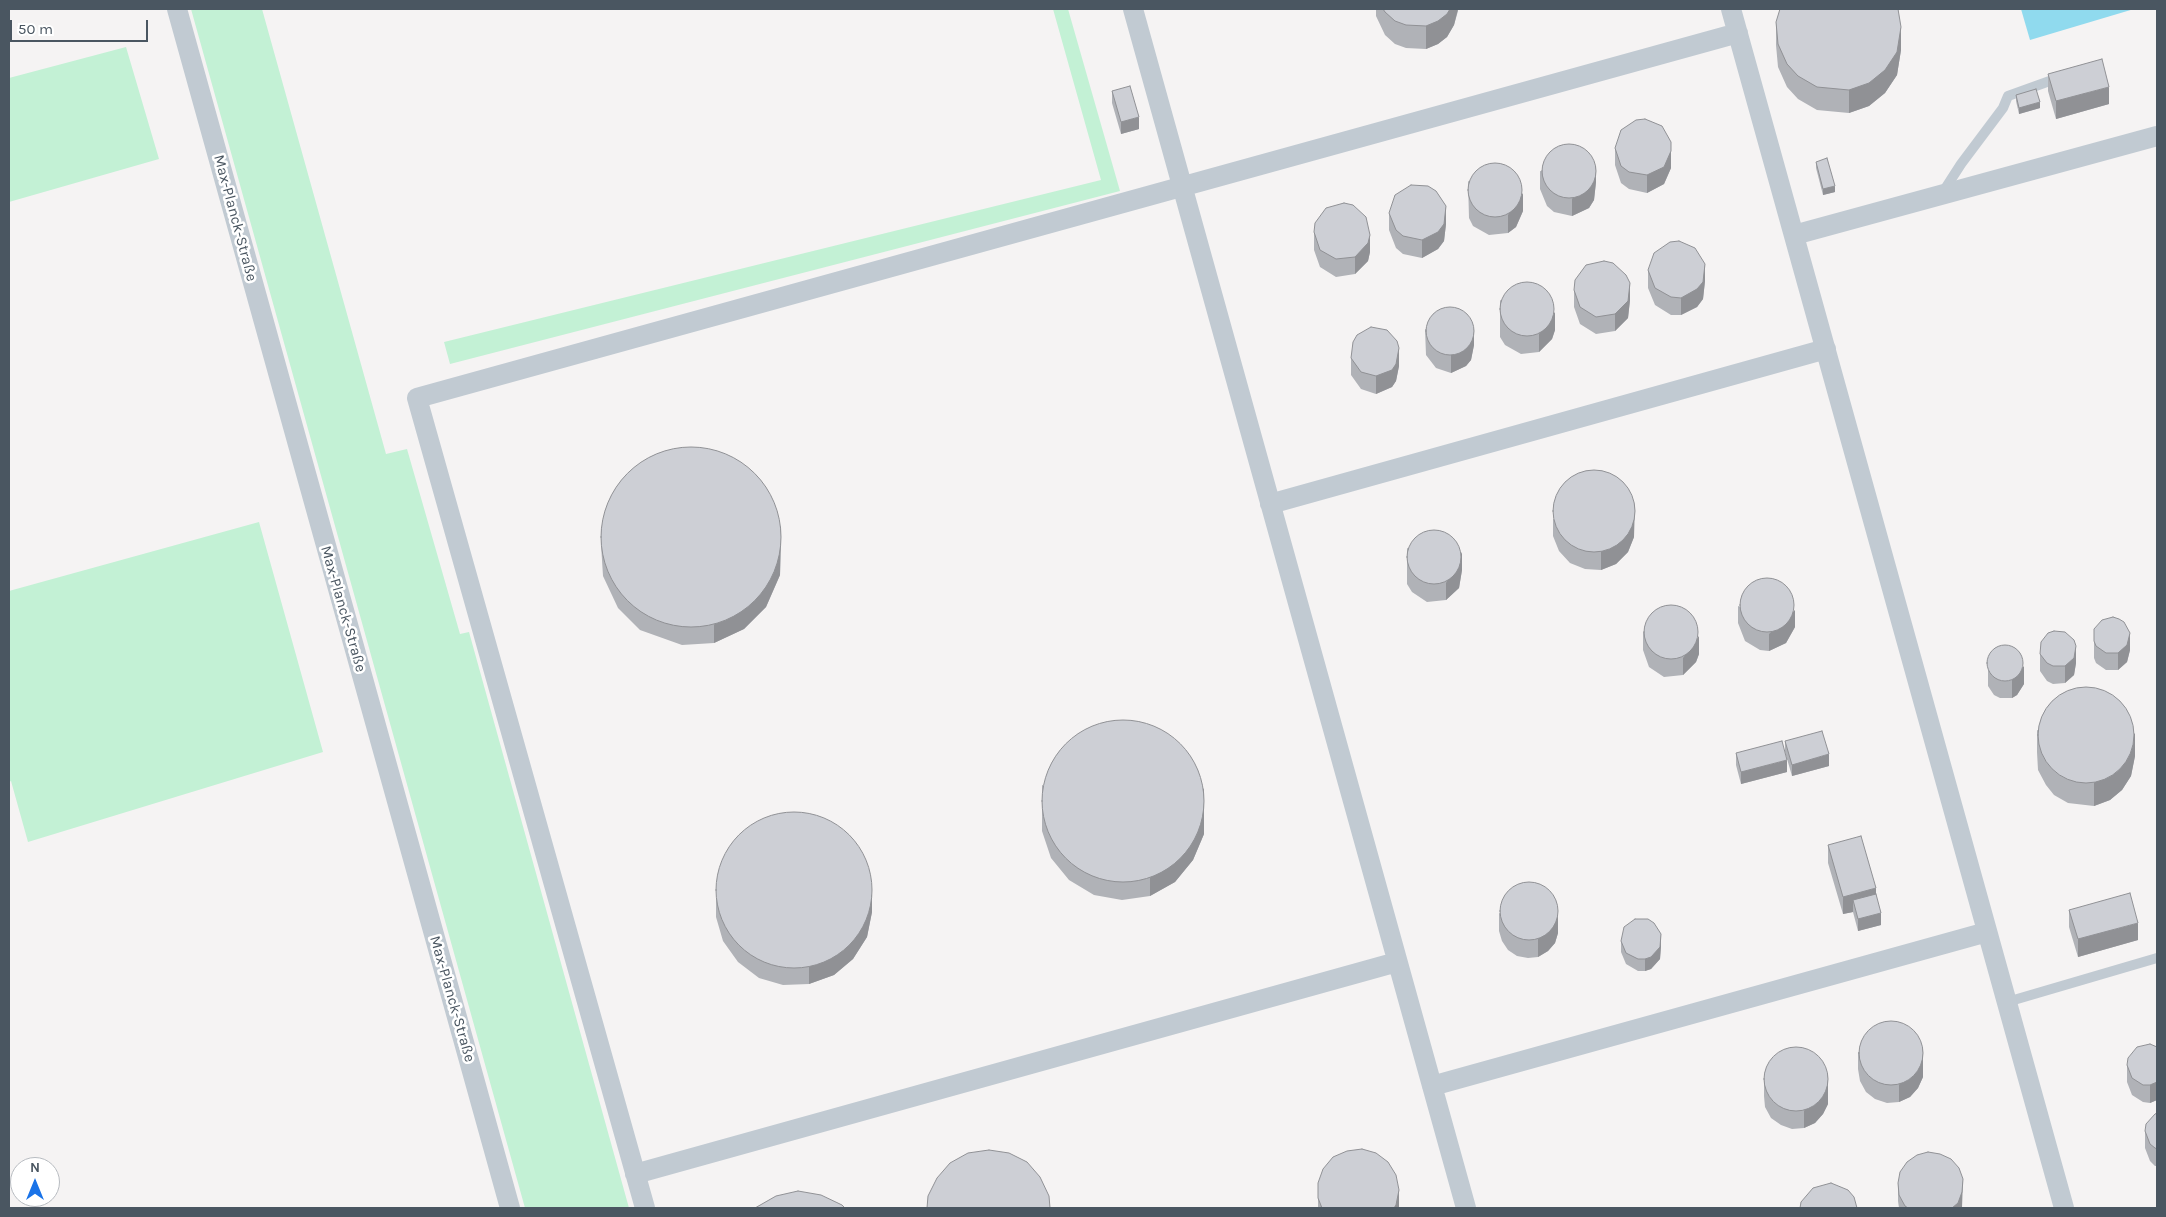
<!DOCTYPE html>
<meta charset="utf-8">
<style>
body{margin:0}
#map{position:relative;width:2166px;height:1217px;overflow:hidden;background:#f5f3f3;font-family:Karla,sans-serif}
canvas{display:block}
.frame{position:absolute;inset:0;border:10px solid #4a5661;pointer-events:none}
.north{position:absolute;left:10px;top:1157px;width:50px;height:50px;box-sizing:border-box;background:#fff;border:1px solid #b7bbc0;border-radius:50%;rotate:0deg;font-size:14px;font-weight:700;line-height:20px;text-align:center;color:#4a5661}
.north::after{content:'';display:block;margin:auto;width:18px;height:22px;background:#1a73e8;clip-path:polygon(50% 0,100% 100%,50% 72%,0 100%)}
.scale{position:absolute;left:10px;top:20px;width:138px;height:22px;box-sizing:border-box;border:2px solid #4a5661;border-top:0;padding-left:6px;font-size:15px;line-height:18px;white-space:nowrap;color:#4a5661;-webkit-text-stroke:4px #fff;paint-order:stroke}
</style>
<div id="map">
<canvas width="2166" height="1217"></canvas>
<div class="frame"></div>
<div class="north">N</div>
<div class="scale">50 m</div>
</div>
<script>
const g = document.querySelector('canvas').getContext('2d');
g.lineJoin = 'round';
function fillPath(path, color) { g.fillStyle = color; g.fill(path, 'evenodd'); }
const toPath = rows => new Path2D(rows.map(r => 'M' + r).join(''));
function trace(path, color, width, dash) { g.strokeStyle = color; g.lineWidth = width; g.lineCap = dash ? 'butt' : 'round'; g.setLineDash(dash || []); g.stroke(path); }
function write(font, color, halo, rows, align = 'center') {
  g.font = font + ' Karla,sans-serif'; g.lineWidth = 5; g.setLineDash([]); g.textBaseline = 'middle'; g.strokeStyle = halo; g.fillStyle = color; for (const [text, x, y, turn = 0] of rows) {
    g.save(); g.translate(x, y); g.rotate((+turn || 0) * Math.PI / 180); g.textAlign = isNaN(turn) ? turn : align; if (halo) g.strokeText(text, 0, 0); g.fillText(text, 0, 0); g.restore();
  }
}
fillPath(toPath([
 [191,9,262,9,386,454,407,449,460,634,469,632,629,1208,525,1208],
 [1053,9,1068,9,1120,191,450,364,444,342,1101,180],
 [126,47,159,159,9,202,9,78],
 [259,522,323,752,28,842,11,781,9,782,9,591]
]), '#c3f1d5');
fillPath(toPath([
 [2021,9,2134,9,2030,40]
]), '#90daee');
trace(toPath([
 [1943,192,1961,164,2003,108,2008,96,2058,78],
 [2007,1002,2157,958]
]), '#c1cad2', 10);
trace(toPath([
 [177,9,510,1208],
 [1133,9,1466,1208],
 [1731,9,2064,1208],
 [1794,235,2157,136],
 [1270,504,1826,349],
 [1432,1086,1987,932],
 [635,1174,1397,962],
 [645,1208,417,398,1738,33]
]), '#c1cad2', 20);
fillPath(toPath([
 [1376,9,1458,9,1458,11,1454,25,1447,37,1438,44,1426,49,1406,48,1395,44,1385,35,1376,16],
 [1776,22,1901,50,1897,75,1885,93,1869,106,1849,113,1817,110,1798,99,1787,87,1778,67,1776,45],
 [2048,74,2109,104,2056,119,2048,91],
 [1112,91,1139,129,1121,134,1112,103],
 [2016,95,2040,108,2019,114,2016,101],
 [1615,148,1671,168,1664,184,1647,193,1629,189,1621,183,1615,165],
 [1816,162,1835,192,1823,195,1816,168],
 [1540,171,1596,182,1594,200,1589,208,1572,216,1554,212,1547,206,1540,189],
 [1468,181,1523,211,1516,227,1508,233,1489,235,1473,226,1469,218],
 [1389,213,1446,224,1444,241,1438,249,1422,258,1403,254,1396,248,1389,230],
 [1314,232,1370,252,1368,261,1355,274,1336,277,1320,267,1314,250],
 [1648,270,1705,281,1703,299,1697,307,1681,315,1671,315,1655,305,1648,288],
 [1574,290,1630,300,1628,318,1615,331,1596,334,1580,324,1574,307],
 [1500,300,1555,330,1552,339,1539,352,1521,354,1505,345,1500,337],
 [1425,329,1474,345,1471,360,1466,366,1451,373,1436,368,1426,355],
 [1351,358,1399,366,1396,381,1392,387,1376,394,1361,389,1351,375],
 [1553,519,1634,537,1628,552,1616,564,1601,570,1585,569,1570,563,1559,551,1553,536],
 [601,527,781,544,780,575,766,607,744,629,714,643,682,645,640,630,618,608,603,576,601,544],
 [1407,548,1462,570,1459,588,1446,600,1427,602,1412,592,1407,584],
 [1738,606,1795,627,1786,643,1769,651,1760,650,1745,641,1738,623],
 [1643,632,1699,654,1696,662,1683,675,1664,677,1649,667,1643,650],
 [2094,641,2130,650,2127,662,2118,670,2106,670,2096,663,2094,658],
 [2040,654,2076,663,2074,675,2065,683,2053,684,2047,681,2040,671],
 [1988,668,2024,684,2017,695,2012,698,2000,698,1994,695,1988,686],
 [2037,730,2135,756,2131,776,2122,790,2110,800,2094,806,2068,803,2054,795,2046,785,2038,770,2037,752],
 [1785,741,1829,766,1792,776,1785,752],
 [1736,753,1787,772,1741,784,1736,765],
 [1042,785,1204,834,1193,860,1175,882,1150,896,1122,900,1094,895,1069,880,1051,858,1042,831],
 [1828,845,1876,894,1881,925,1858,931,1853,912,1843,914,1828,863],
 [716,899,872,912,867,937,853,959,834,975,809,984,783,985,759,978,738,962,723,941,716,917],
 [2069,910,2138,940,2078,957,2069,927],
 [1499,913,1558,933,1555,943,1548,951,1538,957,1528,958,1517,956,1508,950,1502,941,1499,931],
 [1621,941,1661,946,1660,959,1651,969,1645,971,1638,971,1626,964,1621,952],
 [2157,1047,2157,1100,2150,1103,2143,1102,2132,1095,2127,1082,2127,1065],
 [1858,1052,1923,1077,1918,1088,1910,1097,1899,1102,1887,1103,1875,1099,1866,1092,1860,1081,1858,1069],
 [1764,1078,1828,1104,1823,1114,1815,1123,1804,1128,1792,1129,1781,1125,1771,1118,1765,1107,1764,1096],
 [2157,1113,2157,1166,2155,1166,2150,1161,2145,1148,2145,1131],
 [1318,1183,1399,1190,1399,1208,1318,1208],
 [1898,1183,1962,1208,1899,1208,1898,1201]
]), '#b0b2b7');
fillPath(toPath([
 [1450,9,1458,9,1454,25,1447,37,1438,44,1426,49,1426,26],
 [1901,27,1901,50,1897,75,1885,93,1869,106,1849,113,1849,90],
 [2109,87,2109,104,2056,119,2056,101],
 [2040,102,2040,108,2019,114,2019,108],
 [1139,117,1139,129,1121,134,1121,122],
 [1671,151,1671,168,1664,184,1647,193,1647,175],
 [1596,165,1596,182,1594,200,1589,208,1572,216,1572,199],
 [1835,186,1835,192,1823,195,1823,189],
 [1523,193,1523,211,1516,227,1508,233,1508,215],
 [1446,206,1446,224,1444,241,1438,249,1422,258,1422,240],
 [1370,235,1370,252,1368,261,1355,274,1355,257],
 [1705,264,1705,281,1703,299,1697,307,1681,315,1681,298],
 [1630,283,1630,300,1628,318,1615,331,1615,314],
 [1555,312,1555,330,1552,339,1539,352,1539,334],
 [1474,328,1474,345,1471,360,1466,366,1451,373,1451,355],
 [1399,348,1399,366,1396,381,1392,387,1376,394,1376,376],
 [1635,504,1634,537,1628,552,1616,564,1601,570,1601,552],
 [781,526,780,575,766,607,744,629,714,643,714,625],
 [1462,552,1462,570,1459,588,1446,600,1446,583],
 [1795,610,1795,627,1786,643,1769,651,1769,634],
 [2130,633,2130,650,2127,662,2118,670,2118,653],
 [1699,636,1699,654,1696,662,1683,675,1683,658],
 [2076,646,2076,663,2074,675,2065,683,2065,666],
 [2024,666,2024,684,2017,695,2012,698,2012,680],
 [2135,733,2135,756,2131,776,2122,790,2110,800,2094,806,2094,783],
 [1829,754,1829,766,1792,776,1792,765],
 [1787,760,1787,772,1741,784,1741,772],
 [1204,788,1204,834,1193,860,1175,882,1150,896,1150,878],
 [1876,888,1876,905,1853,900,1853,912,1843,914,1843,897],
 [872,894,872,912,867,937,853,959,834,975,809,984,809,967],
 [1881,913,1881,925,1858,931,1858,919],
 [1558,915,1558,933,1555,943,1548,951,1538,957,1538,939],
 [2138,923,2138,940,2078,957,2078,939],
 [1661,934,1661,946,1660,959,1651,969,1645,971,1645,959],
 [1923,1048,1923,1077,1918,1088,1910,1097,1899,1102,1899,1085],
 [1828,1074,1828,1104,1823,1114,1815,1123,1804,1128,1804,1111],
 [2157,1082,2157,1100,2150,1103,2150,1085],
 [1963,1179,1962,1208,1952,1208],
 [1399,1190,1399,1208,1394,1208]
]), '#909195');
const building = toPath([
 [1383,9,1450,9,1447,14,1438,21,1426,26,1406,25,1395,21,1385,12,1383,9],
 [1780,9,1898,9,1901,27,1897,52,1885,70,1869,83,1849,90,1817,87,1798,76,1787,64,1778,44,1776,22,1780,9],
 [2102,59,2109,87,2056,101,2048,74,2102,59],
 [1130,86,1139,117,1121,122,1112,91,1130,86],
 [2036,89,2040,102,2019,108,2016,95,2036,89],
 [1645,119,1662,126,1671,142,1671,151,1664,167,1647,175,1629,172,1621,166,1615,148,1621,130,1636,120,1645,119],
 '1542 171a27 27 0 1 1 54 0a27 27 0 1 1-54 0Z',
 [1827,158,1835,186,1823,189,1816,162,1827,158],
 '1468 190a27 27 0 1 1 54 0a27 27 0 1 1-54 0Z',
 [1411,185,1428,186,1436,191,1446,206,1444,224,1438,232,1422,240,1403,236,1396,230,1389,213,1395,195,1411,185],
 [1344,203,1353,205,1366,217,1370,235,1368,243,1355,257,1336,259,1320,250,1314,232,1315,223,1326,208,1344,203],
 [1679,241,1695,248,1705,264,1703,282,1697,289,1681,298,1671,297,1655,288,1648,270,1654,253,1670,242,1679,241],
 [1604,261,1613,263,1626,275,1630,283,1628,301,1615,314,1596,317,1580,307,1574,290,1575,280,1586,265,1604,261],
 '1500 309a27 27 0 1 1 54 0a27 27 0 1 1-54 0Z',
 '1426 331a24 24 0 1 1 48 0a24 24 0 1 1-48 0Z',
 [1371,327,1387,330,1397,341,1399,348,1396,364,1392,370,1376,376,1361,372,1351,358,1353,342,1357,335,1371,327],
 '601 537a90 90 0 1 1 180 0a90 90 0 1 1-180 0Z',
 '1553 511a41 41 0 1 1 82 0a41 41 0 1 1-82 0Z',
 '1407 557a27 27 0 1 1 54 0a27 27 0 1 1-54 0Z',
 '1740 605a27 27 0 1 1 54 0a27 27 0 1 1-54 0Z',
 '1644 632a27 27 0 1 1 54 0a27 27 0 1 1-54 0Z',
 [2113,617,2119,619,2124,622,2130,633,2127,645,2118,653,2106,653,2096,646,2094,641,2094,629,2102,620,2113,617],
 [2054,631,2065,632,2074,640,2076,646,2074,658,2065,666,2053,666,2047,663,2040,654,2041,642,2048,633,2054,631],
 '1987 663a18 18 0 1 1 36 0a18 18 0 1 1-36 0Z',
 '2038 735a48 48 0 1 1 96 0a48 48 0 1 1-96 0Z',
 '1042 801a81 81 0 1 1 162 0a81 81 0 1 1-162 0Z',
 [1822,731,1829,754,1792,765,1785,741,1822,731],
 [1782,741,1787,760,1741,772,1736,753,1782,741],
 '716 890a78 78 0 1 1 156 0a78 78 0 1 1-156 0Z',
 [1861,836,1876,888,1843,897,1828,845,1861,836],
 '1500 911a29 29 0 1 1 58 0a29 29 0 1 1-58 0Z',
 [2130,893,2138,923,2078,939,2069,910,2130,893],
 [1876,894,1881,913,1858,919,1853,900,1876,894],
 [1635,919,1648,919,1654,923,1661,934,1660,947,1651,957,1645,959,1638,959,1626,953,1621,941,1624,927,1635,919],
 '1859 1053a32 32 0 1 1 64 0a32 32 0 1 1-64 0Z',
 [2150,1044,2157,1047,2157,1082,2150,1085,2143,1085,2132,1078,2127,1065,2128,1058,2137,1047,2150,1044],
 '1764 1079a32 32 0 1 1 64 0a32 32 0 1 1-64 0Z',
 [2157,1113,2157,1149,2155,1148,2150,1144,2145,1131,2146,1124,2155,1114,2157,1113],
 [1362,1149,1376,1153,1388,1162,1396,1175,1399,1190,1396,1205,1394,1208,1322,1208,1318,1198,1318,1183,1323,1169,1333,1157,1347,1151,1362,1149],
 [989,1150,1009,1153,1027,1162,1040,1177,1049,1196,1050,1208,927,1208,928,1196,937,1178,950,1163,968,1153,989,1150],
 [1928,1152,1940,1154,1951,1159,1959,1168,1963,1179,1962,1192,1958,1203,1952,1208,1908,1208,1905,1206,1899,1195,1898,1183,1900,1172,1907,1162,1917,1155,1928,1152],
 [1831,1183,1848,1190,1854,1197,1857,1208,1800,1208,1801,1202,1813,1188,1831,1183],
 [798,1191,821,1195,842,1205,845,1208,755,1208,776,1196,798,1191]
]);
fillPath(building, '#cdcfd5');
trace(building, '#909195', 1);
write('15px', '#4a5661', '#fff', [
 ["Max-Planck-Straße",235,218,75],
 ["Max-Planck-Straße",343,609,74],
 ["Max-Planck-Straße",452,999,74]
]);
</script>
